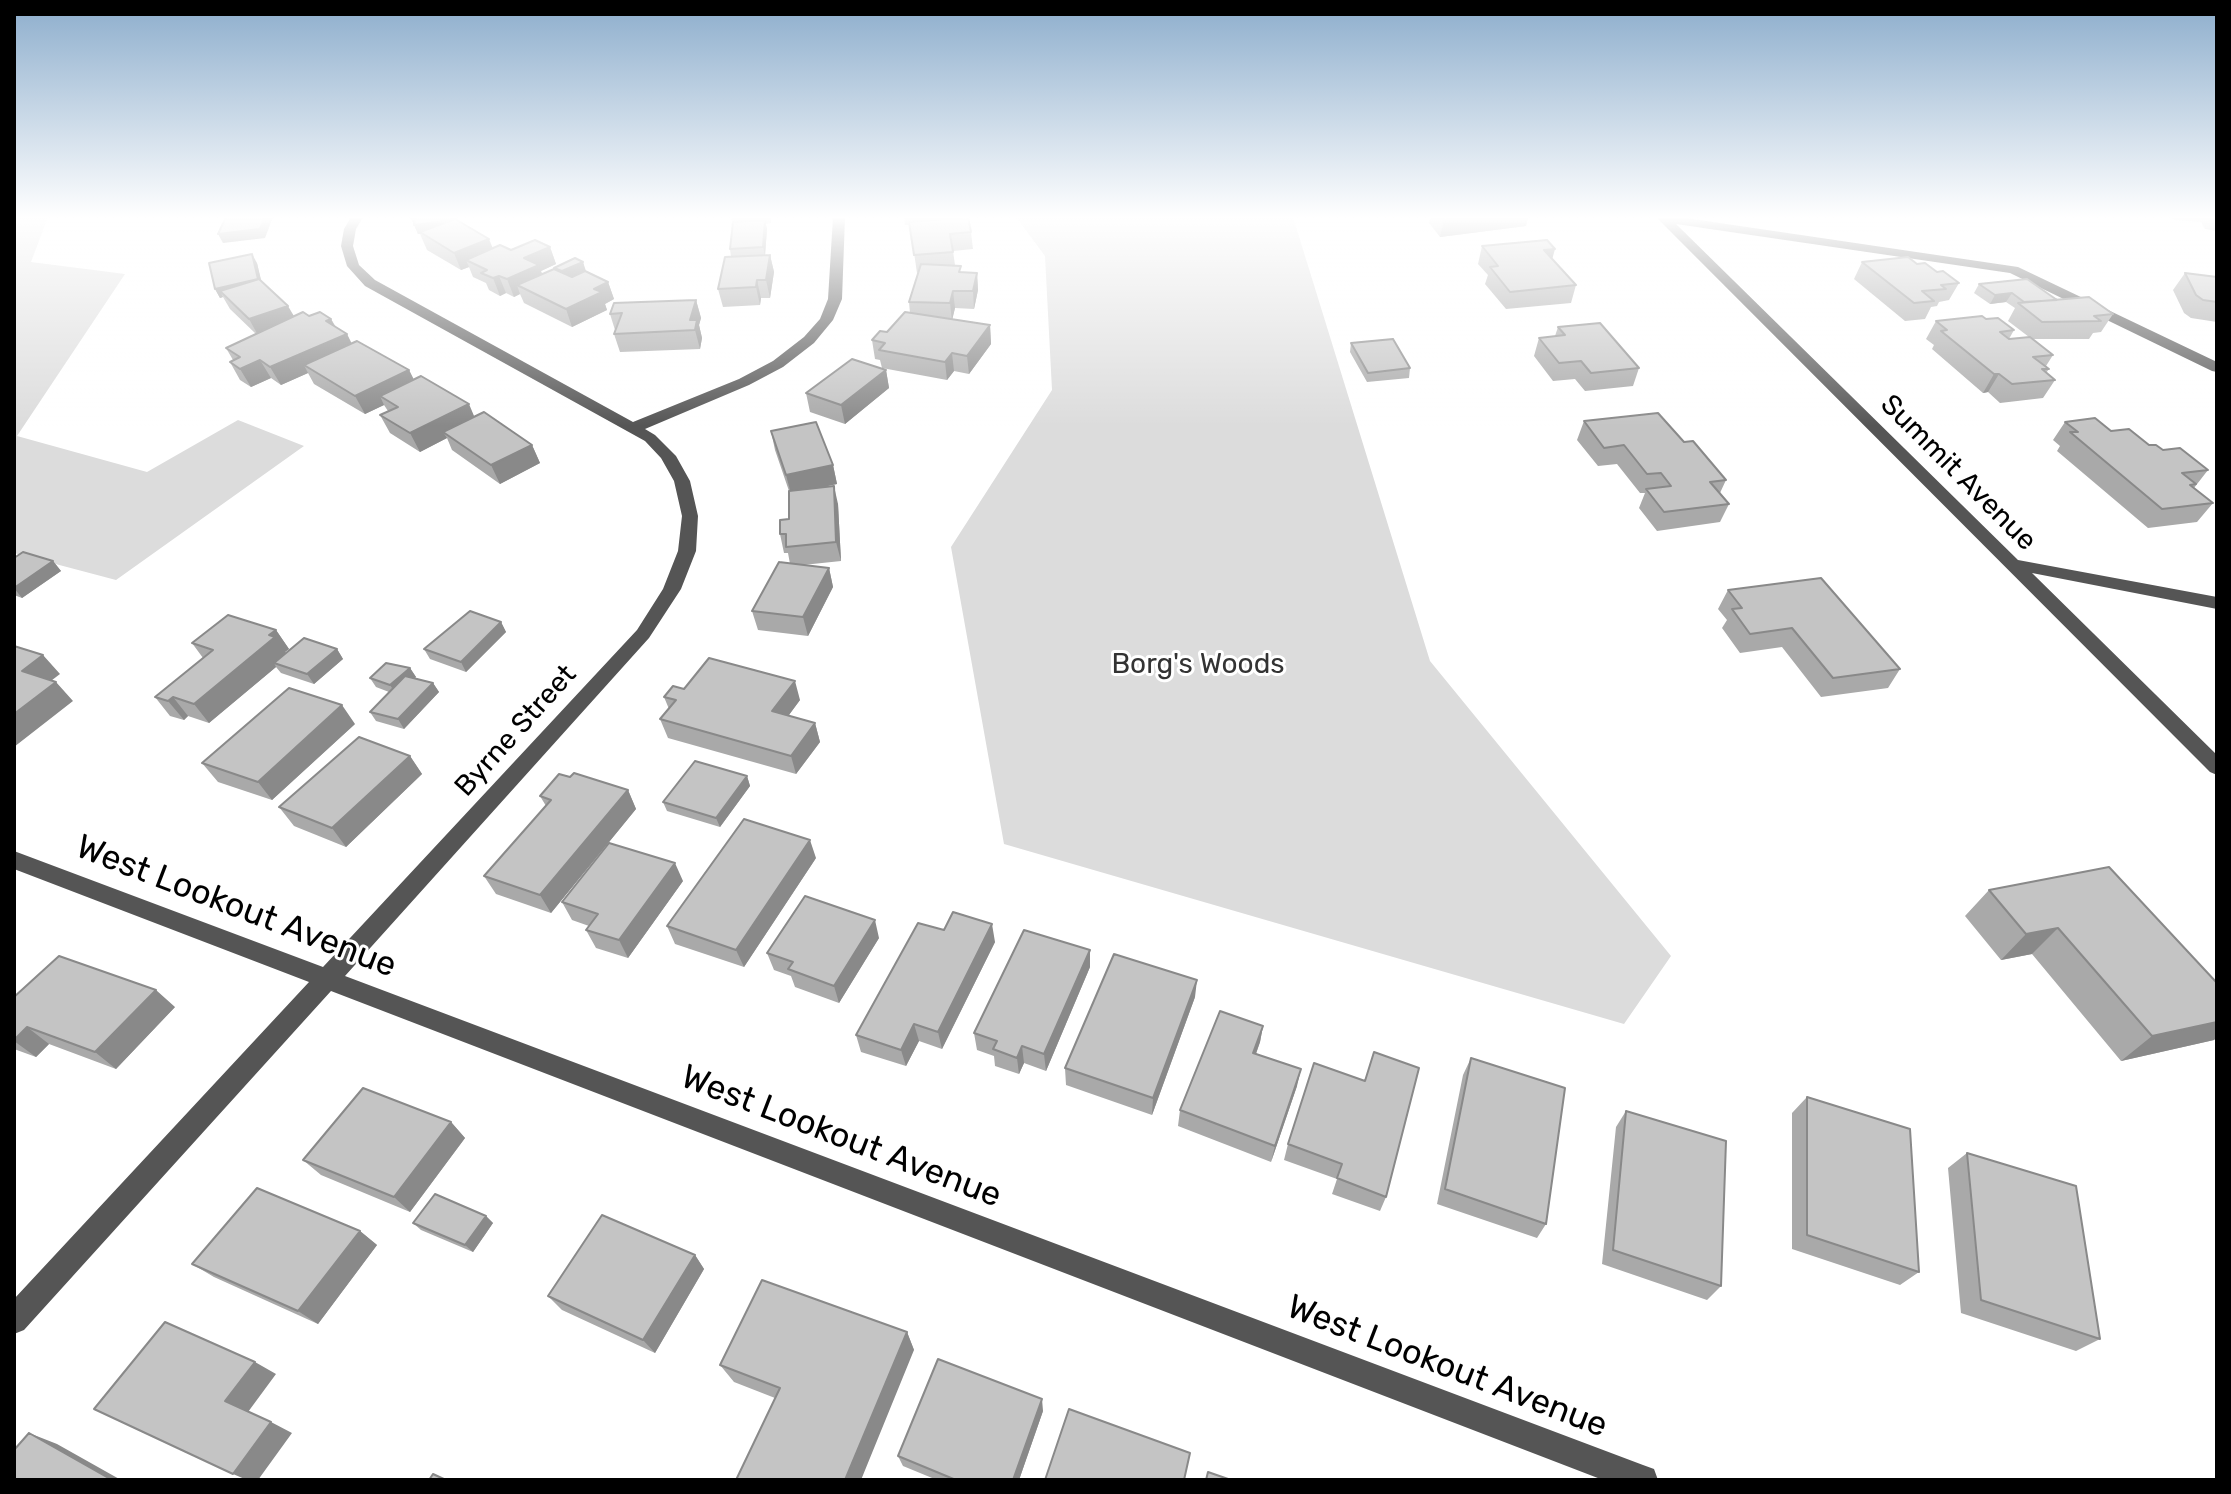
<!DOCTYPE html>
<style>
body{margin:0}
#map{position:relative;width:2231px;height:1494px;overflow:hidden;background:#fff;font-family:Rubik,sans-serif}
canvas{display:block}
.frame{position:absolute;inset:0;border:16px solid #000;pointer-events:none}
</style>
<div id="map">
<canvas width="2231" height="1494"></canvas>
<div class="frame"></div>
</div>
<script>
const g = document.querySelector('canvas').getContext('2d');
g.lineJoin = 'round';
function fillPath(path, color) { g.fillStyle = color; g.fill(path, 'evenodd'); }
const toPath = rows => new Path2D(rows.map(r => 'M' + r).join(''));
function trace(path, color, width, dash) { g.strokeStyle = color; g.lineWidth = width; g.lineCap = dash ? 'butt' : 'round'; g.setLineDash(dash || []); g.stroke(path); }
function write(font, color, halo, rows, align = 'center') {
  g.font = font + ' Rubik,sans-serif'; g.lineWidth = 6; g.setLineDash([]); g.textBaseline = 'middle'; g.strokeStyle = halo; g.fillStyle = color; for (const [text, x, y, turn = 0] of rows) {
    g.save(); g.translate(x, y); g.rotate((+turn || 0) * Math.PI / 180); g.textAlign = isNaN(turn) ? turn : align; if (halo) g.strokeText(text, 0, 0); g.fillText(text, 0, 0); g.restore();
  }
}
fillPath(toPath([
 [14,217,48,217,31,262,125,274,17,436,147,472,238,420,304,446,116,580,14,553],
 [1016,217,1293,217,1430,661,1671,956,1624,1024,1004,844,951,547,1052,390,1045,256]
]), '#dcdcdc');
fillPath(toPath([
 [351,217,363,217,356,229,353,246,359,265,375,280,633,422,739,379,773,361,804,337,820,319,828,299,833,217,845,217,842,299,833,320,814,343,783,367,749,385,645,429,655,435,676,456,690,481,698,516,696,551,681,589,649,638,345,976,1643,1465,1654,1469,1658,1480,1603,1480,331,991,24,1330,14,1334,14,1299,309,982,14,869,14,851,323,967,637,630,663,589,678,551,682,516,674,481,661,458,645,441,365,286,347,266,341,246,344,229,351,217],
 [1656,217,1679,217,2018,267,2217,362,2217,372,2212,371,2010,273,1676,224,2018,560,2217,597,2217,609,2032,573,2217,755,2217,775,2210,772,1656,217]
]), '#555');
fillPath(toPath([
 [731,217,771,217,771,223,766,224,767,229,765,255,770,255,774,272,770,298,761,298,760,305,723,307,718,289,731,257,730,249,733,223],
 [904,217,947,217,948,219,971,232,973,249,953,251,955,265,961,272,977,273,978,290,974,309,955,308,952,319,990,325,991,344,969,374,954,371,947,380,882,368,880,360,875,359,872,340,887,332,910,313,909,302,918,272,917,273,910,225,905,225],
 [1431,217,1528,217,1526,226,1440,237,1429,223],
 [2172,217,2217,217,2217,231,2205,229,2201,222,2174,220],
 [411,218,456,220,493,248,511,250,550,247,556,264,541,271,542,274,583,262,585,271,608,282,614,299,605,304,607,310,572,327,524,303,520,294,514,297,506,293,500,296,489,290,486,283,473,277,469,267,461,270,427,250,420,234,418,234],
 [1482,246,1552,259,1576,285,1571,303,1506,309,1485,284,1488,275,1478,264],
 [1862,262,1917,264,1937,272,1959,283,1949,300,1939,302,1937,306,1931,307,1925,319,1905,321,1854,279],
 [257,263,261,281,294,316,309,316,331,319,336,327,347,334,351,344,409,370,414,380,474,417,532,445,540,463,500,484,452,450,447,438,420,452,390,433,380,415,388,411,384,405,365,414,314,384,308,373,281,385,271,378,251,387,240,380,230,362,233,360,226,348,256,334,230,309,223,297,220,298,215,289],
 [2185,273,2217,277,2217,322,2191,318,2184,313,2173,290],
 [1979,284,2057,300,2113,314,2101,332,2093,333,2089,339,2033,339,2053,355,2046,366,2049,369,2046,373,2055,380,2043,398,2000,403,1988,392,1983,393,1932,349,1934,345,1926,339,1936,321,1986,319,2014,330,2009,339,2029,337,2008,321,2015,308,2006,302,1990,304,1974,293],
 [696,300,701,318,699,325,702,338,700,349,620,352,614,334,615,330,610,314],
 [1558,327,1639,368,1633,386,1585,391,1575,379,1553,381,1534,356,1539,338,1555,336],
 [1351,343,1410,368,1409,378,1367,382,1350,352],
 [886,370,889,388,845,424,810,412,806,393],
 [1584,421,1684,442,1726,480,1720,493,1729,504,1720,522,1657,531,1639,508,1645,493,1640,493,1617,464,1598,466,1577,440],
 [2065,422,2111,431,2163,450,2208,470,2194,488,2213,503,2197,522,2148,528,2057,451,2060,446,2053,440],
 [771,431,833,465,837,484,821,487,838,504,841,561,803,565,829,568,833,587,808,636,758,630,752,611,790,564,788,553,784,553,780,534,789,519,789,491,775,450],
 [14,558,53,561,61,571,22,598,14,595],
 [1728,590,1900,669,1888,688,1821,697,1782,647,1740,653,1722,628,1727,620,1718,609],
 [501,622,506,632,466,672,430,659,424,649],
 [276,630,289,649,285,652,286,653,337,649,343,659,314,684,281,673,276,667,209,723,188,716,184,720,170,716,155,697,203,658,192,643],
 [410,668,416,677,415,678,433,683,439,692,404,729,376,721,370,712,389,692,376,687,370,678],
 [684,689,800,700,788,716,815,723,820,742,796,774,668,738,660,719,669,709,664,697],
 [355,724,272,800,218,782,202,763],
 [410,756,422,774,346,847,294,826,279,807],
 [747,776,750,786,720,827,667,811,663,802],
 [628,790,636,809,551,913,496,894,484,876,546,806,540,796],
 [816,858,744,967,675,944,667,926],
 [2109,867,2214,1040,2121,1061,2032,954,2001,960,1965,916,1989,890],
 [683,881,628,958,596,948,586,930,589,926,572,920,562,902],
 [944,930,995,942,942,1049,919,1041,906,1066,861,1052,856,1035],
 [879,938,839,1003,795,987,791,976,774,970,767,953],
 [1090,950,1090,967,1046,1071,1024,1063,1019,1074,995,1066,994,1056,977,1050,974,1033],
 [14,997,175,1007,116,1069,49,1044,36,1057,14,1049],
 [1195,997,1152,1115,1066,1085,1065,1068],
 [1263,1026,1260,1042,1256,1054,1297,1086,1271,1162,1178,1126,1180,1110],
 [1374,1052,1386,1197,1380,1211,1332,1194,1337,1179,1284,1160,1288,1144,1365,1081],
 [1471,1058,1546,1224,1537,1238,1437,1204,1463,1075],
 [1807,1097,1919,1272,1900,1285,1792,1249,1792,1113],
 [1626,1111,1721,1286,1707,1300,1602,1264,1616,1127],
 [451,1122,465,1138,410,1212,321,1175,303,1160],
 [1967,1153,2100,1339,2076,1351,1961,1313,1948,1168],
 [486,1216,493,1223,473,1252,421,1230,413,1223],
 [360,1231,377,1245,318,1324,214,1277,192,1264],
 [695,1255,704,1269,655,1353,562,1310,548,1296],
 [907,1332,914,1350,775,1398,734,1382,720,1365],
 [1043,1411,1019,1480,937,1480,903,1466,898,1456]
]), '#a9a9a9');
fillPath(toPath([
 [265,217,273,217,265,238,223,243,218,234],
 [415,217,457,217,456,229,418,234,411,218],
 [1469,217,1528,217,1526,226,1440,237,1444,220],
 [765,220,767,229,765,256,763,247],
 [489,239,496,256,466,260,469,267,461,270,454,253],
 [550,247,556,264,541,271,545,283,517,285,520,294,514,297,507,279,524,258],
 [1555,249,1550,267,1544,250],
 [252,254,257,263,263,288,220,291,223,297,220,298,215,289],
 [770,255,774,272,770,298,766,280],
 [583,262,586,271,565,280,562,271],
 [977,273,978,290,974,309,973,291],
 [499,276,506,293,500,296,493,278],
 [757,280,761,298,760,305,756,287],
 [608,282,614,299,605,304,607,310,572,327,566,309,594,289],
 [953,291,955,308,952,321,950,303],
 [2012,293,2006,302,1990,304,1995,295],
 [696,300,701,318,699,325,702,338,700,349,695,330,690,320],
 [288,306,298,323,259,337,249,319],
 [331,319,340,337,347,334,356,352,304,365,308,373,281,385,270,367,326,321],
 [990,325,991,344,969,374,967,356],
 [952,353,954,371,947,380,945,362],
 [260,360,271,378,251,387,240,369],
 [409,370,418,388,380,396,384,405,365,414,355,396],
 [886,370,889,388,845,424,841,405],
 [1994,374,1999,374,1988,392,1983,393],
 [469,404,477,423,443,432,447,438,420,452,410,433],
 [532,445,540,463,500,484,491,465],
 [833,465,837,484,791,494,786,475],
 [834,486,838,504,841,561,836,542],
 [53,561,61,571,22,598,14,588],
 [829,568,833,587,808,636,803,617],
 [501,622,506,632,466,672,461,662],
 [276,630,289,649,285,652,288,656,274,663,276,667,209,723,194,704],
 [337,649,343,659,314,684,307,674],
 [43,655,60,674,39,690,22,671],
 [410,668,416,677,396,694,390,685],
 [795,681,800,700,778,730,772,711],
 [56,682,73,701,14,747,14,714],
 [433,683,439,692,404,729,398,719],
 [173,697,188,716,184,720,168,701],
 [342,705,355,724,272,800,258,782],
 [815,723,820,742,796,774,791,756],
 [410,756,422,774,346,847,332,828],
 [747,776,750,786,720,827,716,818],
 [628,790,636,809,551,913,540,895],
 [810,840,816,858,744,967,736,950],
 [675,863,683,881,628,958,619,940],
 [875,920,879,938,839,1003,834,986],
 [992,924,995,942,942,1049,938,1032],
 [2058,928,2032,954,2001,960,2026,934],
 [1090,950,1090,967,1046,1071,1044,1054],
 [1197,980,1195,997,1152,1115,1153,1098],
 [156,990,175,1007,116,1069,95,1052],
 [2217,1022,2217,1038,2214,1040,2121,1061,2152,1036],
 [914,1024,919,1041,906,1066,901,1050],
 [1263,1026,1260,1042,1250,1070,1253,1053],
 [27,1027,49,1044,36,1057,14,1041,14,1040],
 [1022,1046,1024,1063,1019,1074,1017,1058],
 [1301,1069,1297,1086,1271,1162,1275,1146],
 [451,1122,465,1138,410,1212,394,1197],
 [486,1216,493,1223,473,1252,465,1245],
 [360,1231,377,1245,318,1324,298,1311],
 [695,1255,704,1269,655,1353,643,1340],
 [907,1332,914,1350,861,1480,845,1480],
 [255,1362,276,1374,248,1412,225,1401],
 [1042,1399,1043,1411,1019,1480,1013,1480],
 [271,1422,292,1433,258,1480,247,1480,233,1474],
 [29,1433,57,1444,121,1480,112,1480]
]), '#898989');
const building = toPath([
 [226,217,265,217,260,229,218,234,226,217],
 [411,217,452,217,452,220,414,225,415,217,411,218,411,217],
 [968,217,971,232,950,234,953,252,914,255,909,222,968,217],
 [1441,217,1469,217,1444,220,1441,217],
 [2209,217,2217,217,2217,221,2210,220,2209,217],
 [455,219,489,239,454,253,420,232,455,219],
 [765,220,763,247,730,249,733,222,765,220],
 [535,240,550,247,524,258,539,265,507,279,499,276,493,278,481,273,487,270,466,260,500,245,511,250,535,240],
 [1547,240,1555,249,1544,250,1576,285,1510,292,1490,267,1498,266,1482,246,1547,240],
 [252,254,258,279,215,289,209,263,252,254],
 [770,255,766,280,757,280,756,287,718,289,725,257,770,255],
 [1908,257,1917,264,1925,263,1937,272,1943,271,1959,283,1941,285,1946,289,1922,291,1934,301,1914,303,1862,262,1908,257],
 [575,258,583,262,562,271,554,268,575,258],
 [921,264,961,266,959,272,977,273,973,291,953,291,950,303,909,302,921,264],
 [554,269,572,277,585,271,608,282,594,289,602,292,566,309,517,285,554,269],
 [2185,273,2217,277,2217,302,2203,300,2196,295,2185,273],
 [259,279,288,306,249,319,220,291,259,279],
 [2027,279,2057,300,2024,302,2012,293,1995,295,1979,284,2027,279],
 [2089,297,2113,314,2094,316,2101,321,2042,322,2018,303,2089,297],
 [696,300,690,320,697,320,695,330,614,334,622,313,610,314,614,303,696,300],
 [303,312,309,316,320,312,331,319,326,321,347,334,270,367,260,360,240,369,230,362,240,357,226,348,303,312],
 [905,312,990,325,967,356,952,353,945,362,879,350,885,343,872,340,880,331,887,332,905,312],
 [1982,316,1986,319,1998,318,2014,330,2000,332,2009,339,2030,337,2053,355,2033,357,2049,369,2042,369,2055,380,2012,384,1999,374,1994,374,1941,331,1947,330,1936,321,1982,316],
 [1600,323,1639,368,1591,373,1581,361,1559,363,1539,338,1565,335,1558,327,1600,323],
 [1393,339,1410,368,1368,373,1351,343,1393,339],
 [357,341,409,370,355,396,304,365,357,341],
 [852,359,886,370,841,405,806,393,852,359],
 [421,376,469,404,410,433,380,415,398,407,380,396,421,376],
 [484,412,532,445,491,465,443,432,484,412],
 [1658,413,1684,442,1693,441,1726,480,1710,482,1729,504,1664,512,1646,489,1671,486,1661,473,1647,474,1624,445,1604,448,1584,421,1658,413],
 [2095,418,2111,431,2129,429,2149,445,2156,445,2163,450,2180,448,2208,470,2182,473,2196,484,2190,485,2213,503,2162,509,2070,432,2078,432,2065,422,2095,418],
 [816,422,833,465,786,475,771,431,816,422],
 [834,486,836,542,786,547,786,534,780,534,780,520,789,519,789,491,834,486],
 [23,552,53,561,14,588,14,558,23,552],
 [779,562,829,568,803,617,752,611,779,562],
 [1821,578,1900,669,1833,678,1792,628,1750,634,1732,609,1742,608,1728,590,1821,578],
 [470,611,501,622,461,662,424,649,470,611],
 [228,615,276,630,269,635,275,637,194,704,173,697,168,701,155,697,213,650,192,643,228,615],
 [304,638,337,649,307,674,274,663,304,638],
 [14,646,43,655,22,671,56,682,14,714,14,646],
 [709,658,795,681,772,711,815,723,791,756,660,719,676,700,664,697,673,686,684,689,709,658],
 [386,663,410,668,390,685,370,678,386,663],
 [405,676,433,683,398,719,370,712,405,676],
 [289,688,342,705,258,782,202,763,289,688],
 [359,737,410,756,332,828,279,807,359,737],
 [695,761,747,776,716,818,663,802,695,761],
 [574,773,628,790,540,895,484,876,551,800,540,796,559,774,570,777,574,773],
 [744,819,810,840,736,950,667,926,744,819],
 [609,843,675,863,619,940,586,930,598,914,562,902,609,843],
 [2109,867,2217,983,2217,1022,2152,1036,2058,928,2026,934,1989,890,2109,867],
 [805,896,875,920,834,986,788,969,793,962,767,953,805,896],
 [953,912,992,924,938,1032,914,1024,901,1050,856,1035,918,923,944,930,953,912],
 [1024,930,1090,950,1044,1054,1022,1046,1017,1058,993,1049,997,1041,974,1033,1024,930],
 [1114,954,1197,980,1153,1098,1065,1068,1114,954],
 [59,956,156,990,95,1052,27,1027,14,1040,14,997,59,956],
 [1220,1011,1263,1026,1253,1053,1301,1069,1275,1146,1180,1110,1220,1011],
 [1374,1052,1419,1068,1386,1197,1337,1178,1342,1164,1288,1144,1314,1063,1365,1081,1374,1052],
 [1471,1058,1565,1088,1546,1224,1445,1189,1471,1058],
 [363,1088,451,1122,394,1197,303,1160,363,1088],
 [1807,1097,1910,1129,1919,1272,1807,1235,1807,1097],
 [1626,1111,1726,1141,1721,1286,1613,1250,1626,1111],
 [1967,1153,2076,1186,2100,1339,1981,1300,1967,1153],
 [257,1188,360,1231,298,1311,192,1264,257,1188],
 [435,1194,486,1216,465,1245,413,1223,435,1194],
 [602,1215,695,1255,643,1340,548,1296,602,1215],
 [762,1280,907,1332,845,1480,736,1480,780,1388,720,1365,762,1280],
 [165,1322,255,1362,225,1401,271,1422,233,1474,94,1409,165,1322],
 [938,1359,1042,1399,1013,1480,956,1480,898,1456,938,1359],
 [1069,1409,1190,1453,1184,1480,1045,1480,1069,1409],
 [29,1433,112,1480,14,1480,14,1450,29,1433],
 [1208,1472,1231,1480,1206,1480,1208,1472],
 [433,1474,446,1480,429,1480,433,1474]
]);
fillPath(building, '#c4c4c4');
trace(building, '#898989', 2);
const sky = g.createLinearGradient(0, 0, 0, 426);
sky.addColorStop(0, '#8cadcc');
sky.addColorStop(0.51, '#fff');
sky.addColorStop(1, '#ffffff00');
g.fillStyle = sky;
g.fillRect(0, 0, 2231, 426);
write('28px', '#000', '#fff', [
 ["Summit Avenue",1958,473,45],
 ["Byrne Street",516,731,-48]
]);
write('28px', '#333', '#fff', [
 ["Borg's Woods",1198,665]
]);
write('34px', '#000', '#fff', [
 ["West Lookout Avenue",236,907,21],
 ["West Lookout Avenue",841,1137,21],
 ["West Lookout Avenue",1447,1367,21]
]);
</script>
